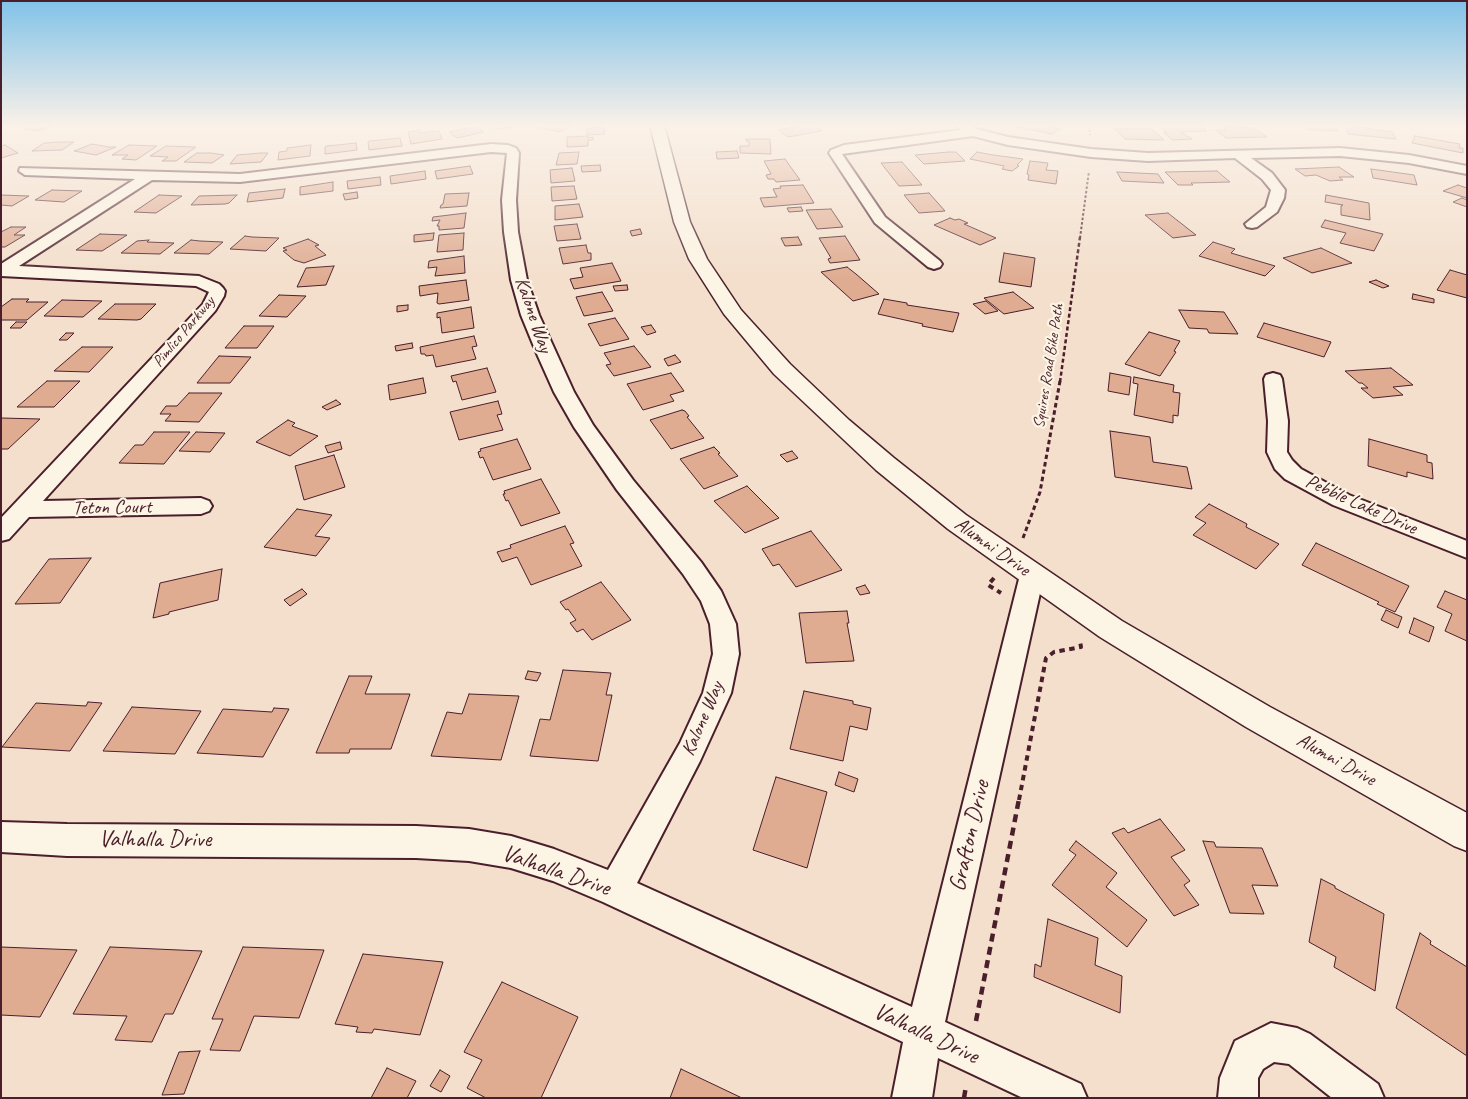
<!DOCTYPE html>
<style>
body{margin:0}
#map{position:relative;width:1468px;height:1099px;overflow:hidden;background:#f3dfcc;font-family:Caveat,sans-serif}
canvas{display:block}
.frame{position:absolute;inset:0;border:2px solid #4a1f2b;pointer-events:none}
</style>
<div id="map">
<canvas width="1468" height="1099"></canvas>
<div class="frame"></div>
</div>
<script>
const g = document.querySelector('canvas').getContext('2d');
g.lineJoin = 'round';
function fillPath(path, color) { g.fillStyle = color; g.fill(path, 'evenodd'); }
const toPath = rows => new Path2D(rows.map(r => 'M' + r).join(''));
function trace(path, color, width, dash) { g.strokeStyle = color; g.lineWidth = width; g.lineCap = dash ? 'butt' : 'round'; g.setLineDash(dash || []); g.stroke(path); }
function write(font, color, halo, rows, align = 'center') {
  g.font = font + ' Caveat,sans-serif'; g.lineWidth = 4.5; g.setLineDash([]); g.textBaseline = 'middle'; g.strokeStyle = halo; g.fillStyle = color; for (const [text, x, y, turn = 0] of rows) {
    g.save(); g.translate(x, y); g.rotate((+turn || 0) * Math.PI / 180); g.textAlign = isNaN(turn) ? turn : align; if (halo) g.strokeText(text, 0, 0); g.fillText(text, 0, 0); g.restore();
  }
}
const building = toPath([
 [35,125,55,125,38,131,25,129,35,125],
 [494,125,524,125,524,126,495,129,494,125],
 [541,125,566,125,571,126,560,132,538,127,541,125],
 [803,125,814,125,822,131,788,137,778,130,803,125],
 [1007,125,1045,125,1060,129,1052,134,1007,125],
 [1156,125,1200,125,1207,131,1180,132,1192,139,1173,140,1164,133,1167,133,1164,131,1166,131,1156,125],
 [1304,125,1333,125,1339,131,1309,130,1304,125],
 [1345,125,1392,132,1396,139,1348,134,1345,125],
 [476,126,484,132,457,138,449,132,476,126],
 [1222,126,1254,128,1267,137,1226,138,1215,130,1226,130,1222,126],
 [597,127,604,127,605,134,587,135,587,129,597,127],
 [1115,129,1152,129,1164,140,1125,139,1115,129],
 [419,130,419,133,439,131,442,139,411,144,408,132,419,130],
 [588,136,588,138,593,137,593,140,588,140,588,146,567,147,567,137,588,136],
 [1415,136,1460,144,1459,148,1463,148,1463,153,1412,143,1415,136],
 [400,138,402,146,369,150,368,142,370,141,400,138],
 [746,139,770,139,771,154,740,153,740,146,749,146,749,141,746,141,746,139],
 [61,142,74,142,62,150,32,151,44,143,61,142],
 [356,143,357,150,325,154,325,147,327,146,356,143],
 [92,144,109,147,116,147,96,155,74,151,92,144],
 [5,145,18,153,1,158,1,146,5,145],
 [129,145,157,146,136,160,122,159,128,155,112,155,129,145],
 [311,145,310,156,278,160,279,152,287,151,287,148,311,145],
 [166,146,196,147,176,161,162,161,168,157,150,156,166,146],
 [737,151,739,158,717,159,716,152,737,151],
 [579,152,577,164,556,165,559,153,579,152],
 [949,152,956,152,965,161,924,164,915,155,949,152],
 [977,152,993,155,1023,159,1017,165,1019,166,1012,171,1002,169,1004,166,970,159,977,152],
 [197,153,211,153,224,155,212,163,184,162,197,153],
 [261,153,268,153,261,162,230,164,237,155,261,153],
 [785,159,800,180,776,182,774,179,768,179,766,175,771,174,764,161,785,159],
 [1030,161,1048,163,1046,170,1058,171,1056,184,1028,180,1029,175,1027,174,1030,161],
 [902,162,922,185,899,186,881,163,902,162],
 [600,165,601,171,582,172,581,166,600,165],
 [470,166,473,174,437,179,435,171,470,166],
 [1339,167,1354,177,1339,177,1343,180,1330,181,1316,175,1305,176,1295,169,1339,167],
 [572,168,575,181,551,183,550,170,572,168],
 [1371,169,1414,175,1417,185,1373,178,1371,169],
 [425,171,426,179,391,184,390,176,425,171],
 [1217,171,1230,182,1191,183,1193,185,1178,185,1165,172,1217,171],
 [1117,172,1158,174,1164,183,1122,181,1117,172],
 [380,177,381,185,348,189,347,181,380,177],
 [333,182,333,191,300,195,300,187,333,182],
 [803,185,814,203,764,207,760,198,777,197,773,189,781,188,780,186,803,185],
 [1458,185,1467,188,1467,198,1443,191,1458,185],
 [574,186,577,199,552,201,551,187,574,186],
 [285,189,283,198,247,202,249,193,285,189],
 [52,190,82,191,64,202,35,200,52,190],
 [357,192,358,198,345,200,343,194,357,192],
 [469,193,467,206,440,208,441,205,443,204,445,194,469,193],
 [929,193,945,211,919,213,904,195,929,193],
 [1,195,29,196,12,206,1,205,1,195],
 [159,195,182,196,156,213,134,212,159,195],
 [237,195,229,203,225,204,191,205,199,196,237,195],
 [1326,195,1369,203,1370,220,1341,215,1341,206,1343,205,1325,202,1326,195],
 [1462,198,1467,200,1467,207,1453,202,1462,198],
 [579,204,583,217,555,220,555,206,579,204],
 [801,207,803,211,789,212,787,208,801,207],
 [831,209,843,227,817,229,806,210,831,209],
 [466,213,464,228,439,230,439,226,437,226,440,220,432,221,433,217,466,213],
 [1168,213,1173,217,1196,235,1173,238,1145,215,1168,213],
 [950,218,955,220,959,219,968,223,964,224,996,238,980,245,934,225,950,218],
 [1325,220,1383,234,1374,251,1340,243,1346,233,1321,227,1325,220],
 [577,224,581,239,557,241,554,226,577,224],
 [11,227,26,227,14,235,25,235,5,247,1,247,1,232,11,227],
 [640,229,642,234,632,236,630,231,640,229],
 [434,233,433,240,414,242,414,235,434,233],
 [464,233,463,250,437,252,439,235,464,233],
 [100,234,127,235,102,251,76,250,100,234],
 [245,236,252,237,279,238,266,251,230,249,245,236],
 [845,236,860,260,830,263,828,259,831,258,819,238,845,236],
 [798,237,802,245,785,246,781,238,798,237],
 [308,239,319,245,315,246,326,255,304,263,294,260,283,251,287,250,283,248,308,239],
 [149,240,147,242,174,243,160,254,121,253,137,241,149,240],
 [191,240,200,241,223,242,209,254,174,253,191,240],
 [1213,242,1235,249,1231,253,1275,266,1265,276,1199,256,1213,242],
 [586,245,588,253,591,253,591,260,563,264,559,248,586,245],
 [1321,248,1352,263,1312,273,1283,258,1321,248],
 [1004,253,1035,258,1031,287,999,282,1004,253],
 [464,256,465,273,435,276,437,267,428,268,429,261,464,256],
 [612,263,621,281,574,289,570,279,583,277,580,268,612,263],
 [334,266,326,285,297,287,306,268,334,266],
 [847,267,856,274,879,294,853,301,821,272,847,267],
 [1450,270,1467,275,1467,298,1437,290,1450,270],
 [466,280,469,300,439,304,437,303,438,293,420,296,419,286,466,280],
 [1376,280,1389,286,1383,288,1369,282,1376,280],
 [627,285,628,290,615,291,613,286,627,285],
 [602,292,613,311,584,316,576,297,602,292],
 [1013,292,1034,308,1004,314,984,298,1013,292],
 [1413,294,1434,299,1434,303,1412,299,1413,294],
 [279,295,306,296,287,317,259,316,279,295],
 [12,299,29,299,26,302,48,302,27,320,1,320,1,307,12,299],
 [884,299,907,303,907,305,959,313,953,332,922,326,923,324,878,314,884,299],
 [62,300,102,301,83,317,44,316,62,300],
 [986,301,998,311,985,314,973,304,986,301],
 [115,304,156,304,141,319,137,320,98,319,115,304],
 [408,305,408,310,397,312,397,306,408,305],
 [471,307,474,328,442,333,440,317,437,318,437,313,471,307],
 [1179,310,1224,312,1238,334,1209,333,1207,329,1189,328,1179,310],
 [615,318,629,339,600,346,588,324,615,318],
 [16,322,27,322,21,328,10,328,16,322],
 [1264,323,1331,342,1324,357,1257,337,1264,323],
 [651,325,656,332,647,335,641,327,651,325],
 [244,326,274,326,257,348,225,348,244,326],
 [1149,332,1180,341,1174,351,1176,352,1160,376,1125,364,1149,332],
 [66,333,74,333,67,340,59,340,66,333],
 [474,336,477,346,472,347,476,359,436,367,433,355,426,356,425,354,421,354,420,347,474,336],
 [412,343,413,348,396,351,395,346,412,343],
 [634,346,651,367,614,376,606,365,611,364,604,353,634,346],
 [82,347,113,347,89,372,54,371,82,347],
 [675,355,681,362,668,366,664,359,675,355],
 [219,356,251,357,230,383,197,383,219,356],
 [487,368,496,392,462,400,456,381,453,382,451,376,487,368],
 [1391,368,1413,385,1393,387,1403,395,1373,398,1361,388,1368,388,1362,383,1359,383,1345,371,1391,368],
 [671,373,684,391,670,395,674,401,643,410,627,384,671,373],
 [1110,373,1131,377,1129,395,1108,391,1110,373],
 [1134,377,1174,385,1173,392,1180,393,1178,416,1173,415,1173,423,1134,415,1138,384,1133,383,1134,377],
 [423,378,426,393,390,400,388,385,423,378],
 [47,381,80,381,54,407,17,407,47,381],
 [189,393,222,393,199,422,165,421,171,414,160,414,166,406,177,406,189,393],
 [336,400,341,404,327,410,322,407,336,400],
 [498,401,502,414,497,415,503,430,459,440,450,412,498,401],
 [682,410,685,411,689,416,687,417,704,438,671,449,650,420,682,410],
 [1,418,40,419,8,449,1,449,1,418],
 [288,420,295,423,292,426,318,436,290,456,256,442,288,420],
 [1110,431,1150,437,1153,462,1187,467,1192,489,1115,477,1110,431],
 [154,432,190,432,164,464,119,463,135,445,143,445,154,432],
 [196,432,225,433,210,452,179,451,196,432],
 [517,439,531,469,493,480,483,457,480,458,478,452,481,451,480,449,517,439],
 [1369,439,1427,455,1427,462,1432,463,1433,479,1407,472,1407,477,1368,466,1369,439],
 [340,442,342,449,328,453,325,446,340,442],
 [714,447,720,453,718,454,738,476,704,489,680,459,714,447],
 [792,451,798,458,787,462,780,455,792,451],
 [334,455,345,487,304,500,295,466,334,455],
 [541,479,560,513,521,526,508,500,506,501,503,494,505,494,504,491,541,479],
 [747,486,779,518,745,533,714,501,747,486],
 [1209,504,1247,524,1246,527,1279,544,1256,569,1193,535,1206,523,1195,517,1209,504],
 [297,509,332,515,315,536,330,538,316,556,264,547,297,509],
 [565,526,574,543,570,544,582,566,531,585,517,557,502,562,497,552,511,548,510,545,565,526],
 [811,531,842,570,796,587,779,564,773,566,762,549,811,531],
 [1316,543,1409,586,1395,612,1377,604,1379,602,1302,565,1316,543],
 [91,558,60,603,15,604,49,559,91,558],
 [222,569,218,600,169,612,169,614,153,618,160,583,222,569],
 [601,582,631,620,592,640,583,629,577,632,570,623,576,620,568,609,566,610,560,602,601,582],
 [865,585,870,593,860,595,856,588,865,585],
 [302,589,307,594,290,606,284,600,302,589],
 [1445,591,1467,600,1467,641,1445,631,1452,614,1437,607,1445,591],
 [1386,610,1402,617,1398,628,1381,620,1386,610],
 [847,611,849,623,847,623,854,661,806,663,799,613,847,611],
 [1414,618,1434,627,1429,642,1409,633,1414,618],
 [563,670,611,673,606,695,612,695,598,761,530,756,540,719,550,720,563,670],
 [528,671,541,673,537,681,525,679,528,671],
 [349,676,372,676,365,694,410,694,391,749,350,749,349,753,316,753,349,676],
 [804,691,853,701,853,704,871,708,867,730,850,726,843,761,790,749,804,691],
 [469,694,519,696,501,760,431,756,447,712,462,714,469,694],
 [88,702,102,703,70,751,2,747,36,703,86,706,88,702],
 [132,707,201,711,175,754,103,751,132,707],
 [274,708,289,709,263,757,197,753,223,709,272,712,274,708],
 [839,772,858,779,854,792,835,785,839,772],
 [776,777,827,792,807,868,753,850,776,777],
 [1160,819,1185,850,1171,857,1190,881,1184,885,1199,905,1174,916,1112,833,1124,828,1128,833,1160,819],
 [1076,841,1117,873,1106,887,1147,920,1127,947,1052,885,1076,855,1069,850,1076,841],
 [1203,841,1214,842,1216,847,1262,848,1278,886,1252,885,1264,914,1230,913,1203,841],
 [1321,879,1335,886,1335,888,1384,914,1375,991,1334,967,1336,957,1309,942,1321,879],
 [1048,919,1098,938,1095,965,1122,976,1120,1013,1034,977,1035,964,1041,967,1048,919],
 [1420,933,1431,941,1430,944,1467,967,1467,1056,1396,1008,1420,933],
 [1,947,77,950,40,1017,1,1015,1,947],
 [110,947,202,951,173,1014,165,1014,152,1042,115,1040,127,1016,73,1014,110,947],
 [243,947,324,950,299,1018,254,1016,240,1051,210,1050,223,1019,212,1019,243,947],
 [363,954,443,962,420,1035,374,1029,372,1033,356,1032,358,1027,335,1024,363,954],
 [502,982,578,1017,541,1098,486,1098,467,1088,482,1060,464,1052,502,982],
 [200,1051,184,1094,162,1095,179,1052,200,1051],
 [387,1068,416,1081,407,1098,371,1098,387,1068],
 [681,1069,742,1098,670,1098,681,1069],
 [440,1070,450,1076,441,1092,430,1086,440,1070]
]);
fillPath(building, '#dfac92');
trace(building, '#4a1f2b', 1);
const street = toPath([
 [954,125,969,125,977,129,1008,137,1091,149,1148,153,1340,148,1409,155,1467,166,1467,174,1409,163,1340,156,1251,158,1272,173,1285,190,1284,198,1277,212,1257,227,1252,228,1247,227,1245,224,1266,207,1271,190,1262,179,1235,158,1148,161,1091,157,1008,145,973,136,842,154,885,217,940,261,942,264,940,267,934,269,928,267,875,223,829,153,831,150,844,145,961,130,954,125],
 [491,144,508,145,516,148,519,153,516,200,518,232,527,280,539,315,574,392,593,425,633,480,701,562,721,591,736,624,739,654,731,693,700,761,637,883,912,1007,1020,575,1023,569,1032,566,1041,569,1044,575,945,1022,1081,1084,1087,1098,1023,1098,938,1058,932,1098,892,1098,903,1042,603,902,553,881,511,868,469,861,416,858,67,856,1,852,1,822,67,824,416,826,469,829,511,836,554,849,608,870,680,743,703,693,713,654,710,624,701,601,683,574,617,490,574,427,554,392,537,354,521,315,511,280,504,232,502,200,507,153,491,152,240,182,152,180,19,266,199,276,219,284,223,288,225,291,224,296,215,311,43,501,201,498,209,501,212,506,209,511,201,514,29,517,9,539,1,541,1,518,203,304,209,292,196,286,1,276,1,264,135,179,25,175,19,171,20,168,240,174,491,144],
 [1273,373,1280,375,1282,379,1288,421,1287,452,1292,460,1301,469,1349,495,1467,541,1467,558,1333,505,1285,479,1275,469,1267,452,1268,421,1264,379,1266,375,1273,373],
 [1271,1023,1297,1028,1310,1034,1378,1084,1384,1098,1332,1098,1289,1064,1274,1062,1263,1069,1258,1078,1258,1098,1218,1098,1220,1078,1235,1041,1271,1023]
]);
const secondary = toPath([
 [650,125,664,125,690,222,707,259,741,310,790,364,849,420,894,458,966,515,1122,621,1270,707,1467,813,1467,851,1454,846,1246,727,1100,637,948,529,876,470,774,374,724,314,689,259,674,222,650,125]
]);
trace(street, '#4a1f2b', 4);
trace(secondary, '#4a1f2b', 3);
trace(toPath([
 [1089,125,1090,135],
 [1080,238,1089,171]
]), '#4a1f2b', 2, [2.5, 2]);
trace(toPath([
 [1060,382,1080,237]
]), '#4a1f2b', 2.5, [4, 2.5]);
trace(toPath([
 [1023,538,1040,492,1060,381]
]), '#4a1f2b', 3, [4.5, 3]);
trace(toPath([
 [994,578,988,585,1001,593],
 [1019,800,1046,658,1054,652,1081,647,1080,641]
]), '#4a1f2b', 4, [5.5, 4.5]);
trace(toPath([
 [976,1021,1019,799],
 [964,1098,966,1086]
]), '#4a1f2b', 4.5, [8, 5.5]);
fillPath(street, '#fcf5e5');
fillPath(secondary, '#fcf5e5');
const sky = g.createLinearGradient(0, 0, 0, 279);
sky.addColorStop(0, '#81c2e8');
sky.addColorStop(0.45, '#faf1e8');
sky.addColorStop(1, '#faf1e800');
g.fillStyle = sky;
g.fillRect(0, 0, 1468, 279);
write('16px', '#4a1f2b', '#fcf5e5', [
 ["Pimlico Parkway",184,332,-50],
 ["Squires Road Bike Path",1049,366,-81]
]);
write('20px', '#4a1f2b', '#fcf5e5', [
 ["Kalone Way",533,315,71],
 ["Pebble Lake Drive",1361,505,24],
 ["Teton Court",112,508,-1],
 ["Alumni Drive",992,547,35],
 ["Kalone Way",703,719,-67],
 ["Alumni Drive",1336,760,29]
]);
write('24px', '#4a1f2b', '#fcf5e5', [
 ["Grafton Drive",970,836,-77],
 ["Valhalla Drive",155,840],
 ["Valhalla Drive",556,871,19],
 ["Valhalla Drive",926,1034,25]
]);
</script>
